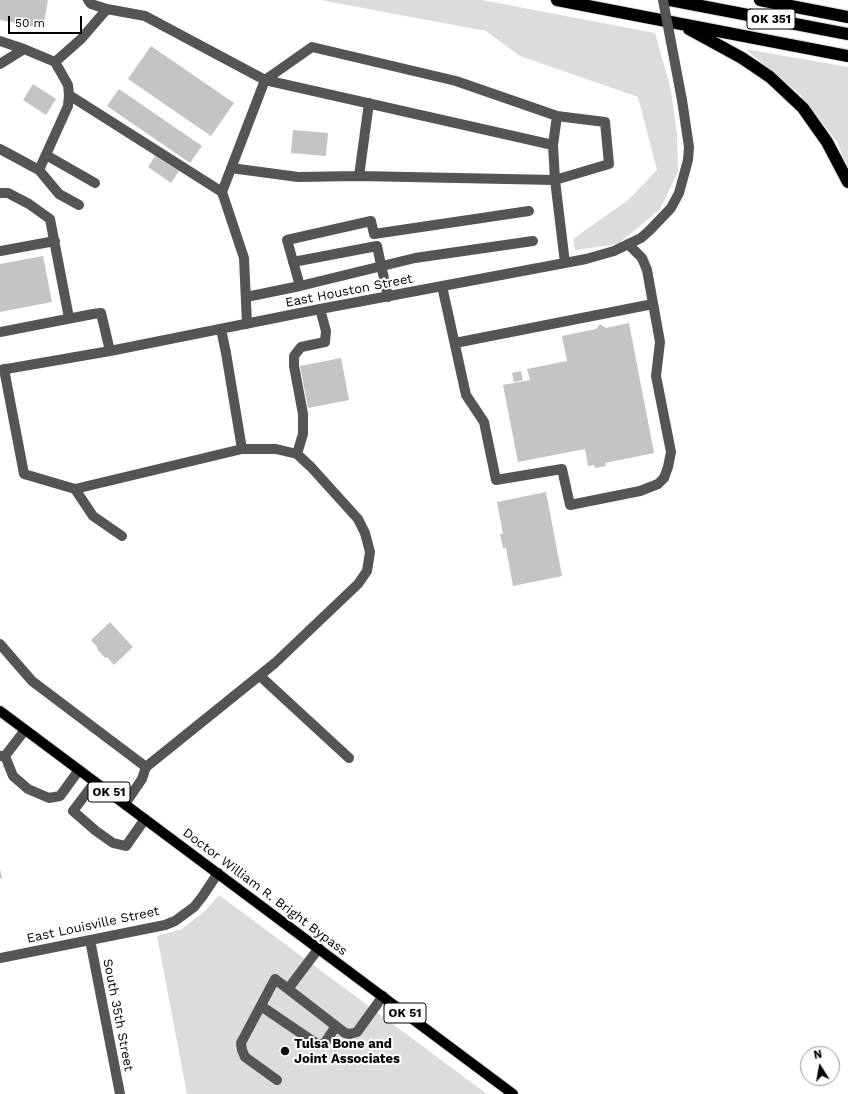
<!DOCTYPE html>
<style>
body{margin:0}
#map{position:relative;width:848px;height:1094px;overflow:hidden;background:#fff;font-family:"Work Sans",sans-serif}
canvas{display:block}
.north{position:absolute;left:800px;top:1046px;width:40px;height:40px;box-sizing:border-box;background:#fff;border:1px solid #999;border-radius:50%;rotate:349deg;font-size:11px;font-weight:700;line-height:16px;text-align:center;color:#000}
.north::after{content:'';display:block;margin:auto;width:14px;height:18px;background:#000;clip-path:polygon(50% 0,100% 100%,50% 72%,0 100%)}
.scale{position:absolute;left:8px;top:16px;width:74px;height:18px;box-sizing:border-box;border:2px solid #000;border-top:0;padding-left:5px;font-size:12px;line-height:14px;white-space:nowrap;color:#000;-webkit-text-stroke:3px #fff;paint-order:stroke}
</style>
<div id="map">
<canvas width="848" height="1094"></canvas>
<div class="north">N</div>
<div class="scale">50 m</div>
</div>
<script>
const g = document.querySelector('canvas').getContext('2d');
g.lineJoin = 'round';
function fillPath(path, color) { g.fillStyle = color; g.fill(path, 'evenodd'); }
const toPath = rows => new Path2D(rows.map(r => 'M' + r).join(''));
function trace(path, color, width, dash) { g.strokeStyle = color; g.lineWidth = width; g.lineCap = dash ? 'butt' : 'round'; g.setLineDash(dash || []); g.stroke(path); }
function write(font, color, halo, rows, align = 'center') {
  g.font = font + ' "Work Sans",sans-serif'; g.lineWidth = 4; g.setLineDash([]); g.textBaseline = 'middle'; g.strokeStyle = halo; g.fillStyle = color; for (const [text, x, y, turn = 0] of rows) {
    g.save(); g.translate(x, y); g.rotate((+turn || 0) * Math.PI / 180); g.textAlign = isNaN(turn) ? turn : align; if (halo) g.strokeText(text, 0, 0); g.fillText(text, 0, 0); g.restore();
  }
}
fillPath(toPath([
 [320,0,482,0,655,33,671,90,677,135,678,172,660,209,618,244,575,250,573,239,628,200,657,170,638,97,520,56,486,31],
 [745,49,848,67,848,171,838,143,800,94],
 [219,895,487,1094,187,1094,157,936,182,929,205,911]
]), '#dcdcdc');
fillPath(toPath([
 [0,0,48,0,43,28,0,20],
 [151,46,234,103,211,136,128,79],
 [33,84,56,99,46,115,23,100],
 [119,89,202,146,190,163,107,106],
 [293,130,328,133,326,156,291,153],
 [155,156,179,171,171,183,148,167],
 [43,256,52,302,0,312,0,264],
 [629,323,654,453,605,463,606,466,595,468,594,465,588,466,585,449,518,462,503,385,530,380,527,369,567,361,562,336,596,329,600,324,606,328],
 [341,358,349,400,308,408,300,366],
 [521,371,523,380,514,382,512,373],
 [546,492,562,576,513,586,506,548,503,548,500,534,503,534,497,502],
 [110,622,133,647,114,665,107,657,105,658,97,649,98,648,91,640],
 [0,869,2,878,0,879]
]), '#c4c4c4');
const major = toPath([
 [0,711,513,1094]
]);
const highway = toPath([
 [557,0,848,56],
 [670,0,848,34],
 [760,0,848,17],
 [689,29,742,58,770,77,803,108,827,142,848,182]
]);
trace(major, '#dbdbdb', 12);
trace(highway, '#dbdbdb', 14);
trace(toPath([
 [88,0,91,4,107,9,145,16,265,80,222,192,244,258,247,324],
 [0,41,24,49,55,62,68,85,69,95,68,106,39,170,59,194,79,205],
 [55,62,81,39,107,9],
 [0,64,24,49],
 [265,80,553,145,555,180,565,263],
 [265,80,312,47,456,81,557,116],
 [69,95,222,192],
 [0,149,39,170],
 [46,155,95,183],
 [231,168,298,177,359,176,555,180,609,164,605,122,557,116,553,145],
 [359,176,369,103],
 [0,193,8,193,29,204,50,219,69,318],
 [0,251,55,241],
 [293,262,377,246,388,297],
 [300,286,287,240,371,221,374,234,529,211],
 [442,286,466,395,484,422,496,480,562,469,570,505,640,491,658,484,664,478,668,467,671,452,656,376,660,342,647,270,642,258,628,244],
 [246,297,300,286,415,258,533,241],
 [221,329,226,353,242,449],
 [0,332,93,314,101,313,110,351],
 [455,343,653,304],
 [4,369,24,474,75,489,242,449,276,449,297,454,311,467,358,519,365,533,370,552,367,571,358,584,275,663,146,767],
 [0,370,110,351,320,309,586,259,614,251,641,238,650,230,671,208,679,193,688,160,689,147,682,100],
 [297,454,303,434,303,414,294,366,294,356,301,347,325,342,326,331,320,309],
 [75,489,93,516,122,536],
 [0,644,32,681,146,767,142,779,125,804],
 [260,676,349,758],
 [0,756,5,756,25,730],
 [5,756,13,776,28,789,49,798,60,796,79,770],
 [95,782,73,811,96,831,113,843,126,846,145,819],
 [90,940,120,1094],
 [319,948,288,989,345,1033,350,1034,357,1032,383,996],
 [0,958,165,925,175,921,194,907,202,897,218,873],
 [261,1006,317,1044,324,1044,336,1026],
 [277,1080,245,1057,242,1050,241,1043,275,979,288,989]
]), '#555', 10);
trace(major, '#000', 10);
trace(highway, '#000', 12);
trace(toPath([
 [663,0,682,100]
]), '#555', 10);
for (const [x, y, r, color] of [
 [285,1051,5,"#000"]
]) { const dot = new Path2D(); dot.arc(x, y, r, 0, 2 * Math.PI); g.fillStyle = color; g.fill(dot); trace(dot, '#fff', 1.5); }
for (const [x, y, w] of [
 [771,19,48],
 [109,792,42],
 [405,1013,42]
]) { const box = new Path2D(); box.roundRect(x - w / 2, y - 10, w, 20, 3); g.fillStyle = '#fff'; g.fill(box); trace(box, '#000', 1); }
write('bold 12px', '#000', null, [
 ["OK 351",771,19],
 ["OK 51",109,792],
 ["OK 51",405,1013]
]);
write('13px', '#000', '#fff', [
 ["East Houston Street",349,291,-11],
 ["Doctor William R. Bright Bypass",265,892,37],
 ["East Louisville Street",93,925,-12],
 ["South 35th Street",118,1015,79]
]);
write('bold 13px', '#000', '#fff', [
 ["Tulsa Bone and",294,1044],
 ["Joint Associates",294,1059]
], 'left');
</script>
